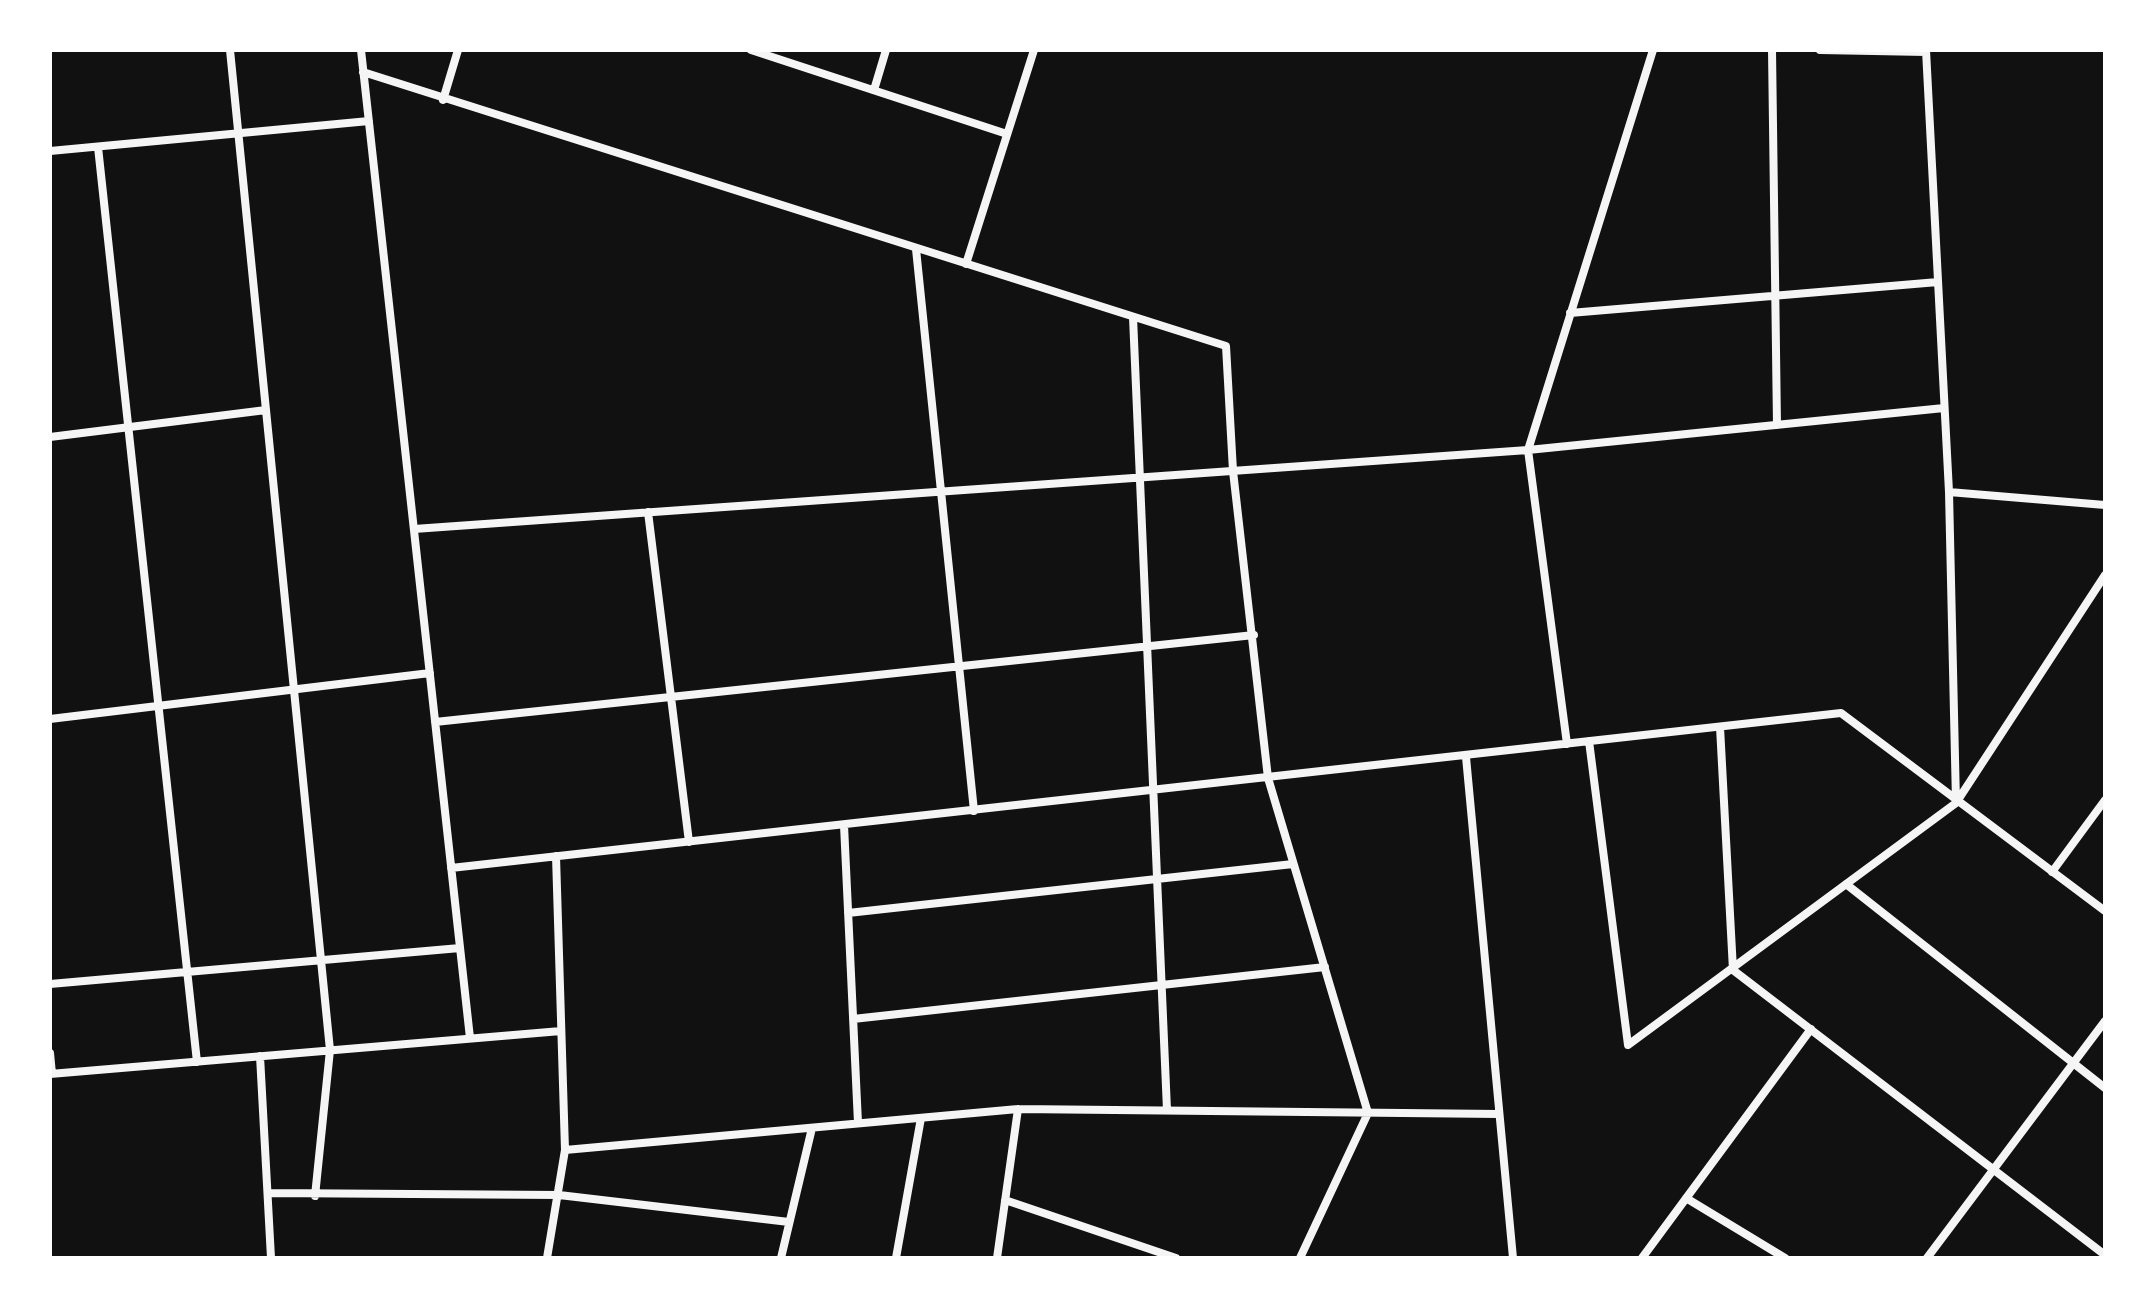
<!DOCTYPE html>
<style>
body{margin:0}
#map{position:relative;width:2155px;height:1308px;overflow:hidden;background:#111;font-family:Commissioner,sans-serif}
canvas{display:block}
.frame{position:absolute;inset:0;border:52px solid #fff;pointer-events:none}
</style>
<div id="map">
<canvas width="2155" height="1308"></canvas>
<div class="frame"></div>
</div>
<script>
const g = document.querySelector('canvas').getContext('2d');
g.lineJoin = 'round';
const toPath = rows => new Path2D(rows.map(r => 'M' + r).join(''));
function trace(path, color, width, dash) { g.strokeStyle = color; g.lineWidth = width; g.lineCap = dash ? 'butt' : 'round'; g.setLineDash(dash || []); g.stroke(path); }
trace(toPath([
 [230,50,330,1050,315,1196],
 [361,50,470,1038],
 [751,50,1007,134],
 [1772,50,1777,425],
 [1820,50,1926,52],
 [1926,50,1949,492,1956,802],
 [363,72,1226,346,1233,471,1268,778,1368,1113,1300,1258],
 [874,90,886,50],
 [443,100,458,50],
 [98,147,197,1062],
 [50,151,369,121],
 [916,249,974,811],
 [966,264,1034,50],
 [1570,313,1938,282],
 [1133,317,1167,1110],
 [50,437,266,410],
 [1949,492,2105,505],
 [648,512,689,842],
 [414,529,1528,450,1944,408],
 [50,719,430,673],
 [435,722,1254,635],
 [1720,727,1733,970,2105,1255],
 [1589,741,1628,1045,1956,803,2105,575],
 [1567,744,1528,450,1653,50],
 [1466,757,1513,1258],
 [844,825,858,1123],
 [451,868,1841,713,2105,911],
 [2052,872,2105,800],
 [1846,884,2105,1088],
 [848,913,1293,864],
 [50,984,460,948],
 [853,1019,1325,967],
 [50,1053,52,1074],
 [260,1056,271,1258],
 [50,1074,561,1031],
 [565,1150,1018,1109,1499,1114],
 [268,1193,559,1195,789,1222],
 [1686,1198,1785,1258],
 [1005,1200,1176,1258],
 [547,1258,565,1150,556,856],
 [781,1258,812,1128],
 [896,1258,921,1118],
 [997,1258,1018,1109],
 [1642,1258,1811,1029],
 [1927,1258,2105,1021]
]), '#f5f5f5', 8);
</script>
